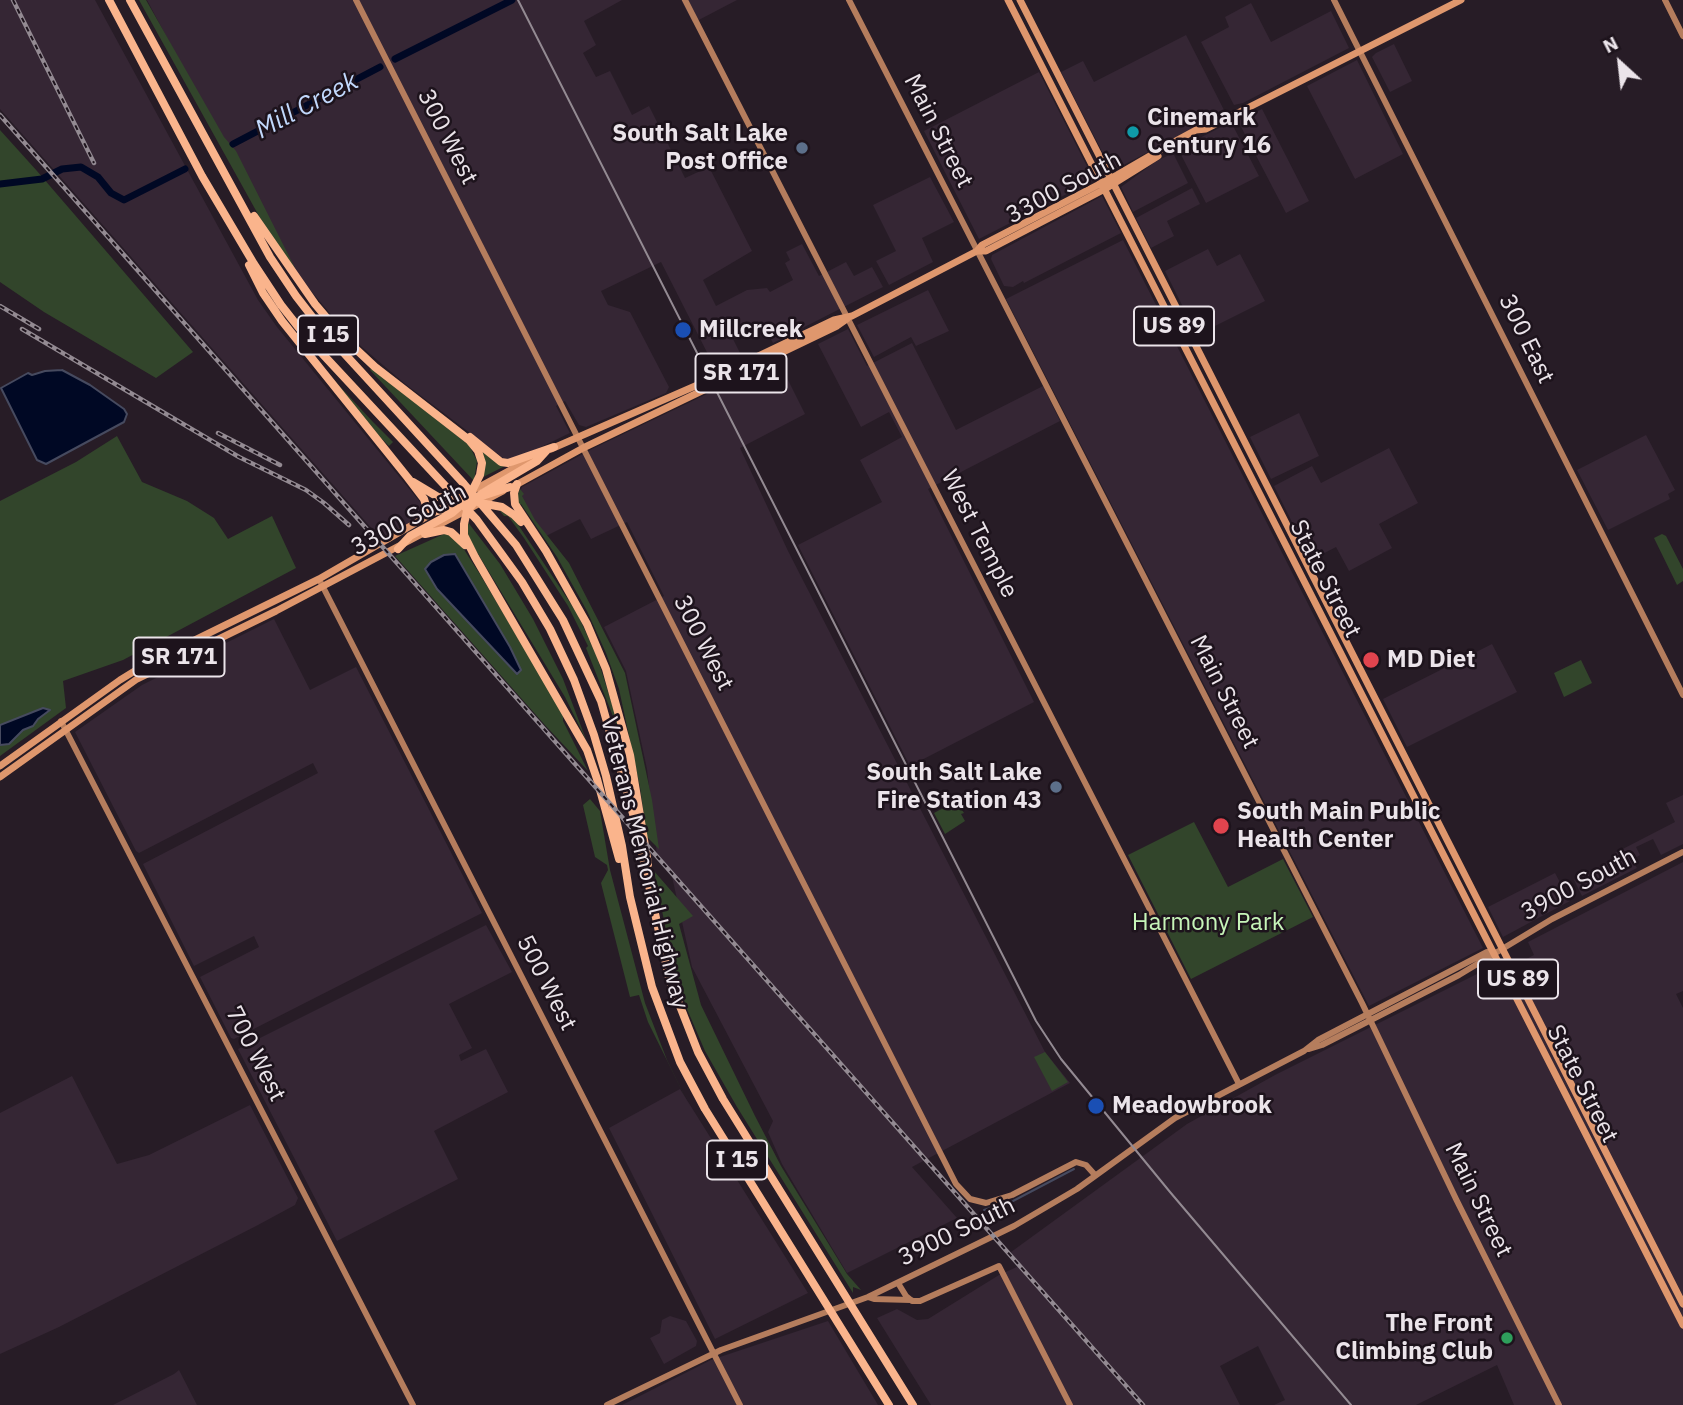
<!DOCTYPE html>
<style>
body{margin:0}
#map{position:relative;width:1683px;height:1405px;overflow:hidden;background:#271c26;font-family:"IBM Plex Sans",sans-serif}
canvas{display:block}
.north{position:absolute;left:1585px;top:28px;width:70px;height:70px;-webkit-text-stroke:5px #1d131c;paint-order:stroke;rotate:333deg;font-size:19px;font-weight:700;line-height:28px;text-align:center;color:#ebe4ea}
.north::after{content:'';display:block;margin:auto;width:24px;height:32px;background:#ebe4ea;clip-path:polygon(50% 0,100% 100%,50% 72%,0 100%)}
</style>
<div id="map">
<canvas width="1683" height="1405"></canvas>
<div class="north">N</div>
</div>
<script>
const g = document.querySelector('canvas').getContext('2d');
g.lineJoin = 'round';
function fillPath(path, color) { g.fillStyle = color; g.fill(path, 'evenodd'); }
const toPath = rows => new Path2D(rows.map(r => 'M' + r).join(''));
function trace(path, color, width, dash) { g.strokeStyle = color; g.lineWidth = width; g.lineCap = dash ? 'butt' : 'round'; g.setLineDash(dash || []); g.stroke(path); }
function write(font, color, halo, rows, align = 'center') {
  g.font = font + ' "IBM Plex Sans",sans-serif'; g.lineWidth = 5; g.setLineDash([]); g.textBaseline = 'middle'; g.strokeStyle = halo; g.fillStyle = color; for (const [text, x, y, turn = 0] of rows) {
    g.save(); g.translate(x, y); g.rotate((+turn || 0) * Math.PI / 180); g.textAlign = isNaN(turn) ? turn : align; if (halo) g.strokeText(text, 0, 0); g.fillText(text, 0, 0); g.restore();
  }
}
fillPath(toPath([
 [0,0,95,0,258,300,277,327,429,513,382,540,0,109],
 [147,0,622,0,584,21,596,45,583,53,596,77,610,71,632,115,649,106,685,178,709,167,752,251,703,280,716,306,747,290,767,288,770,292,793,280,785,263,790,260,786,252,802,244,819,276,846,262,854,276,872,267,883,287,773,343,764,326,754,331,749,323,730,333,742,357,716,370,661,262,601,291,608,305,630,312,669,387,666,393,586,427,579,425,565,401,556,406,570,433,514,460,503,458,404,383,349,336,296,273,228,153],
 [681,0,737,0,693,23],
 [1251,3,1271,42,1331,11,1349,48,1243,103,1234,105,1201,42,1229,27,1225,17],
 [1186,35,1225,112,1112,171,1061,72,1083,61,1094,82],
 [1394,44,1412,81,1390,92,1372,57,1376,53],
 [1357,60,1403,154,1355,179,1307,86],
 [1039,72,1094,180,979,239,924,131],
 [1262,109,1309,201,1286,213,1238,121],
 [1231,122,1259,176,1206,203,1178,149],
 [1173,153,1188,183,1133,212,1121,187,1155,162],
 [930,177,954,222,922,238,933,262,889,285,876,261,896,251,873,205],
 [1192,188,1200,204,1167,221,1174,236,1151,248,1136,218],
 [1102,196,1121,233,1024,283,1023,281,1013,287,1004,286,991,259,992,255],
 [1123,240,1483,948,1369,1006,1006,299],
 [1208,249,1217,266,1240,254,1265,301,1197,335,1165,271],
 [928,290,949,331,916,346,911,337,874,357,857,325],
 [848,329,867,366,912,343,956,430,1043,386,1060,421,928,489,1034,702,910,766,798,545,882,502,860,460,902,437,889,412,861,427,818,344],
 [778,360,805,414,740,448,788,551,1045,1052,1070,1083,912,1167,957,1218,847,1273,782,1164,768,1132,773,1121,692,967,671,872,657,855,647,769,626,671,604,627,664,596,627,522,591,539,580,519,544,537,518,496,522,487,592,449],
 [1299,413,1319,456,1271,479,1250,437],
 [1646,435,1675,490,1668,494,1670,499,1608,530,1577,470],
 [1389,448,1418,503,1379,524,1392,548,1349,571,1336,547,1311,560,1274,486,1312,466,1321,483],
 [274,619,310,690,356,667,482,913,234,1039,231,1038,200,977,259,947,254,936,194,966,143,864,318,773,313,763,139,853,136,851,75,732,142,685],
 [1492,644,1517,692,1407,747,1383,699],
 [1683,795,1683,844,1661,855,1653,839,1636,847,1640,855,1632,860,1637,868,1582,896,1574,880,1615,859,1613,854,1675,822,1666,803],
 [1683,862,1683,991,1676,994,1683,1008,1683,1405,1514,1405,1497,1365,1416,1405,1274,1405,1285,1400,1258,1346,1220,1366,1240,1405,931,1405,877,1318,897,1309,917,1320,928,1319,999,1275,1019,1266,1011,1252,1187,1124,1275,1075,1495,965,1499,973,1534,955,1528,942],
 [1555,873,1570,901,1503,937,1488,907],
 [486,925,512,972,449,1004,472,1048,459,1055,461,1061,486,1049,508,1092,434,1131,458,1179,337,1241,238,1049],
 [72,1076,117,1164,149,1155,250,1105,298,1198,295,1205,258,1225,59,1327,0,1354,0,1113],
 [680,1089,808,1293,715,1339,609,1128],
 [670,1316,686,1321,697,1341,696,1346,664,1364,650,1338,660,1333,662,1320],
 [828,1321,878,1405,622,1405,711,1360],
 [179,1370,197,1405,113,1405,174,1374]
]), '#352634');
fillPath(toPath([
 [139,0,146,0,224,137,236,151,299,276,264,225],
 [0,130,37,171,193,352,156,378,44,312,0,282],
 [371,368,469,445,477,461,474,481,370,370],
 [332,378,373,422,393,442,389,446,381,438],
 [117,436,142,482,187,501,214,518,228,539,272,516,296,568,123,660,63,681,66,708,0,756,0,501,76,462],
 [481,449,505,466,483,477],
 [520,489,524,494,522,496,535,520,569,563,625,673,652,800,659,849,647,837,640,787,619,689,606,653,587,611,557,557,521,504,519,505,517,496],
 [499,510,515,520,577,613,597,657,618,723,616,724,586,648,588,646,568,606,524,538,508,516,504,516],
 [467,521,500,564,533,619,563,679,587,742,565,697,472,544,468,535],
 [444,534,449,534,458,540,481,576,563,714,563,721,588,771,544,724,395,556],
 [1662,534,1666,536,1683,569,1683,581,1677,585,1654,538],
 [1581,660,1592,683,1564,697,1554,673],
 [590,799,600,811,610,870,645,1003,667,1060,690,1107,648,1022,639,995,630,997,601,883,608,870,607,865,595,857,583,805],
 [956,801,964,813,961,814,965,821,945,834,934,813],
 [1194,822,1228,887,1283,859,1313,917,1191,979,1128,855],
 [654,871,693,916,679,924,701,1005,755,1116,781,1166,847,1274,861,1290,853,1287,853,1293,737,1107,705,1051,687,1009,673,965],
 [1045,1052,1068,1082,1052,1091,1034,1057]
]), '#32452b');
const water = toPath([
 [62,370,90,385,124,409,127,414,124,422,46,464,37,460,1,388,28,373,32,375,45,371,62,370],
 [455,554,510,647,521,670,517,674,437,589,425,569,431,562,444,555,455,554],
 [43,708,50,710,38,719,33,726,23,730,9,744,0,745,0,725,43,708]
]);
fillPath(water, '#000824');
trace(water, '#464a5f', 2);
trace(toPath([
 [984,1210,1013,1201,1074,1169]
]), '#464a5f', 2);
trace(toPath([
 [395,59,512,0],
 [233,144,380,67],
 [0,184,42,179,62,169,81,167,98,177,111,193,124,200,185,169]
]), '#000824', 7);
trace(toPath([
 [356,0,956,1184,970,1199,986,1203,1012,1195,1076,1162,1086,1165,1095,1175],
 [685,0,1239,1084],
 [849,0,1362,1003,1456,1199,1559,1405],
 [1334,0,1683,695],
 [1665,0,1683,36],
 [321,583,740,1405],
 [61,721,413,1405],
 [1309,1049,1322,1045,1459,975,1552,919,1683,852],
 [898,1283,906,1296,912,1301,920,1301,999,1266,1070,1405],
 [868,1297,874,1299,911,1300],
 [607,1405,721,1350,868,1297,1014,1226,1077,1189,1175,1118,1304,1051,1318,1040,1487,952,1494,952]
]), '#b57d5d', 6);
trace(toPath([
 [1008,0,1683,1325],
 [1020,0,1683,1304],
 [977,251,986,251,1105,189,1158,156],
 [551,449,702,383,834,320,852,316,977,251,982,245,1117,175,1172,143,1196,130,1206,129,1461,0],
 [514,486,583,448,837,326,847,319],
 [0,766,120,680,146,664,319,579,457,499,538,455],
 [0,777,137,679,276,611,503,491]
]), '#df976d', 7);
trace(toPath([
 [109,0,202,176,254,264,281,305,303,333,477,520,522,582,550,629,574,680,594,735,606,776,622,846,630,897,652,987,680,1062,705,1109,889,1405],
 [130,0,270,257,296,296,320,327,464,484,516,545,563,620,601,701,635,821,669,978,698,1052,723,1099,913,1405],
 [254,216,315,304,343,337,375,367,469,440,478,451,482,463,480,475,468,499,452,513,410,536,398,549],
 [249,265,263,293,282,321,408,478,424,499,429,515],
 [470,437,501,462,508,463,554,447],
 [547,450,537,461,481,494,467,511,464,524,464,535,475,557,587,750,597,779,619,859],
 [413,482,438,497,459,499],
 [517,484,514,493,515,504,546,551,587,624,606,669,630,755,648,864],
 [482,496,510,487],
 [480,503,502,507,514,515,521,522],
 [434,512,457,506],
 [425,534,444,530,451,532,465,545]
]), '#fab48c', 8);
trace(toPath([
 [518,0,1036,1021,1061,1059,1170,1192,1351,1405]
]), '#938a92', 2);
const rail = toPath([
 [13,0,94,163],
 [0,115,1143,1405],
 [0,306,39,329],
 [22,329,239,457,306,490,324,503,349,525],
 [218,433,280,465]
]);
trace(rail, '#938a92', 4.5);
trace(rail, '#1d131c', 2, [5]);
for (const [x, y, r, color] of [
 [1133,132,7,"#0f9aa8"],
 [802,148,7,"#5c6f8a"],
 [683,330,9,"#1a4fb4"],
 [1371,660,9,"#e0444e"],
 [1056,787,7,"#5c6f8a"],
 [1221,826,9,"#e0444e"],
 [1096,1106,9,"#1a4fb4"],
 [1507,1338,7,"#2e9e5b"]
]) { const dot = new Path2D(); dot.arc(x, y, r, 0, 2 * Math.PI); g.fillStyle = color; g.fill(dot); trace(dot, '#1d131c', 2.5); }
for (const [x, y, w] of [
 [1174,326,80],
 [328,335,60],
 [741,373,91],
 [179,657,91],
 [1518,979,80],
 [737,1160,60]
]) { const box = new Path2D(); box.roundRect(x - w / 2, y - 19.5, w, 39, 5); g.fillStyle = '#1d131c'; g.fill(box); trace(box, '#ebe4ea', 2); }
write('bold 23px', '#ebe4ea', null, [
 ["US 89",1174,326],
 ["I 15",328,335],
 ["SR 171",741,373],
 ["SR 171",179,657],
 ["US 89",1518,979],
 ["I 15",737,1160]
]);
write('bold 24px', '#ebe4ea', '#1d131c', [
 ["Cinemark",1147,118],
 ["Century 16",1147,146],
 ["South Salt Lake",788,134,"right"],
 ["Post Office",788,162,"right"],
 ["Millcreek",699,330],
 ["MD Diet",1387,660],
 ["South Salt Lake",1042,773,"right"],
 ["Fire Station 43",1042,801,"right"],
 ["South Main Public",1237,812],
 ["Health Center",1237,840],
 ["Meadowbrook",1112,1106],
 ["The Front",1493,1324,"right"],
 ["Climbing Club",1493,1352,"right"]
], 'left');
write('24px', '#ebe4ea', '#1d131c', [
 ["Main Street",938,131,63],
 ["300 West",447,137,63],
 ["3300 South",1064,188,-28],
 ["300 East",1526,339,64],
 ["3300 South",409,520,-28],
 ["West Temple",979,534,63],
 ["State Street",1325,579,63],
 ["300 West",703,643,63],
 ["Main Street",1224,692,63],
 ["Veterans Memorial Highway",644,863,76],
 ["3900 South",1579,885,-28],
 ["500 West",546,983,63],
 ["700 West",255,1054,63],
 ["State Street",1582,1084,63],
 ["Main Street",1478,1200,64],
 ["3900 South",957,1232,-26]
]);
write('24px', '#c6f4b8', '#1d131c', [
 ["Harmony Park",1208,923]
]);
write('italic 26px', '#c1d8fc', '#1d131c', [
 ["Mill Creek",307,106,-28]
]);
</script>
